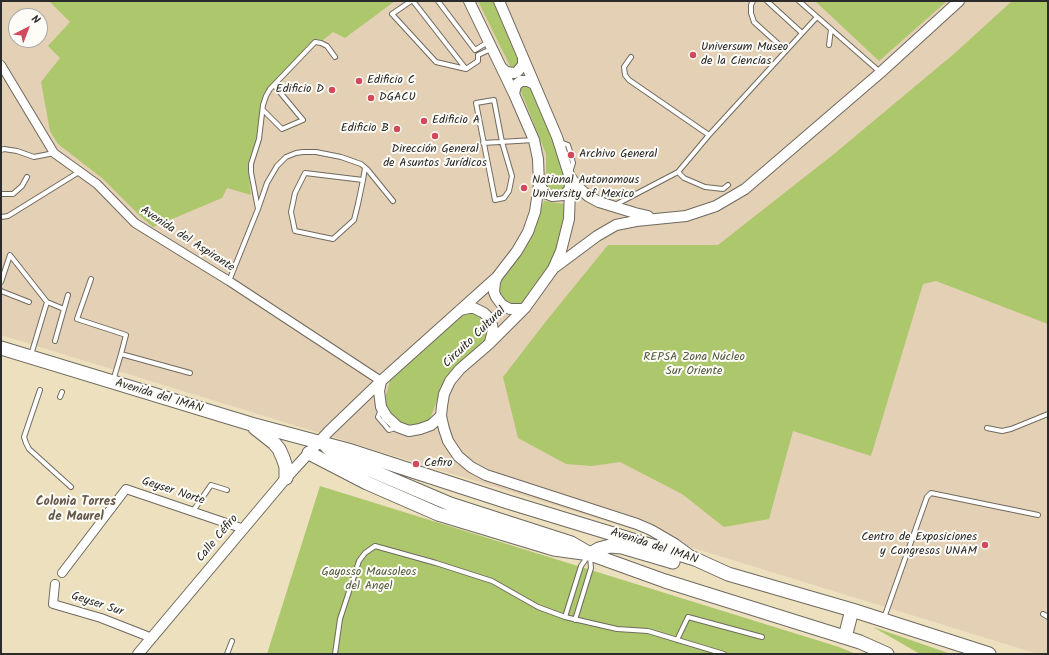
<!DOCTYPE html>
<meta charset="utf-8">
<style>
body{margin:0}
#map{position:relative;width:1049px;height:655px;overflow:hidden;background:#ede0bf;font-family:Kalam,sans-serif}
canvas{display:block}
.frame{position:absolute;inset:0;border:2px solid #2b2b2b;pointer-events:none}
.north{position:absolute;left:8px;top:8px;width:40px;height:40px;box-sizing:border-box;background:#fdfcf7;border:1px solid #a9a8a5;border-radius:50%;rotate:42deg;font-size:11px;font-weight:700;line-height:16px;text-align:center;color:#2b2b2b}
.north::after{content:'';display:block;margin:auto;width:14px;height:18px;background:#d1495b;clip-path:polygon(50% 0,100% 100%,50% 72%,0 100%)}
</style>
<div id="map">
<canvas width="1049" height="655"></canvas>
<div class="frame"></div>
<div class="north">N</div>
</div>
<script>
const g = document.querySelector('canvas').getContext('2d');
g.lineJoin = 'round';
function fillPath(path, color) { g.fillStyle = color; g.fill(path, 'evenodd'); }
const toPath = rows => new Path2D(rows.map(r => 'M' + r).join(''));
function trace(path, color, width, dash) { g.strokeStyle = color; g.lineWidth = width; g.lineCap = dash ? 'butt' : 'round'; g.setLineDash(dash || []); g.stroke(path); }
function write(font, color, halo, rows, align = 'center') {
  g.font = font + ' Kalam,sans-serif'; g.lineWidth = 4; g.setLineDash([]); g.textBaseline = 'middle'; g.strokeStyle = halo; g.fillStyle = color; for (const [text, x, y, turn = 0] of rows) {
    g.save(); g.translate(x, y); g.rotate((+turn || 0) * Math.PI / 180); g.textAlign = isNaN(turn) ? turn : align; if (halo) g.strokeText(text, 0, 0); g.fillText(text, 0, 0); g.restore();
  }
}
fillPath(toPath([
 [1,1,1048,1,1048,654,1038,654,1,335],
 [16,16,40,16,40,40,16,40]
]), '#e4d0b4');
fillPath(toPath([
 [49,1,395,1,345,38,333,32,323,40,314,39,268,88,263,95,257,138,248,163,248,170,251,195,227,188,222,198,153,227,139,215,102,178,58,144,50,131,41,82,60,58,48,46,70,22],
 [478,1,495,1,522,62,512,70],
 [815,1,947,1,879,61],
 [1012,1,1048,1,1048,324,936,281,923,284,871,456,793,431,769,519,724,527,682,494,620,462,592,466,566,464,518,438,503,377,547,320,608,245,718,245,834,154,955,53],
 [527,83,533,85,553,139,562,171,567,188,556,192,549,190,546,181,546,154,520,89],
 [544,201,565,204,564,218,557,249,551,264,524,302,516,305,508,303,502,297,498,285,535,223],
 [477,312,486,324,489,335,473,353,445,378,429,422,417,426,406,426,392,417,386,409,385,399,391,377,460,316],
 [320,486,839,647,856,654,267,654],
 [873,627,951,654,920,654]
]), '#adc76c');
const service = toPath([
 [411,1,392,14,436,62,466,69,478,61,478,55,491,49],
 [413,1,466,69],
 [438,1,475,50,488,42],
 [753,1,751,5,751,13,754,22,786,51],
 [767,1,802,33],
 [799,1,880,72],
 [829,45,831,29],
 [631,57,624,67,625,75,629,80,709,135],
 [494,100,502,142,512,176,509,191,504,198,495,200,476,103,494,100],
 [263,110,282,129,303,120,274,85],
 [560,142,568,145,571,155,573,163,570,172],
 [483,143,534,140],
 [1,150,4,149,17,151,34,157,54,153],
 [678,172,684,178,705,187,723,189,728,185],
 [363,180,305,173,295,193,291,212,295,231,333,239,354,220,358,204,363,180,365,168],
 [1,194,13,194,22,186,27,177],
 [615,205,678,172,709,135,817,17],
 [258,209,267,183,277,166,286,157,296,153,303,152,316,152,341,157,361,164,367,169,393,201],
 [1,217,8,216,79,172],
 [91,279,77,319,126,335,121,354],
 [229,281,258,209,251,172,251,164,259,139,263,105,266,96,270,89,315,42,321,43,327,46,335,57],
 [1,282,10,255,47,302,31,355],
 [1,291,29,302],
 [47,302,64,309,55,341],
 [64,309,68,295],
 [113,381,121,354,190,373],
 [40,390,24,437,26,443,29,449,71,487],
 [60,397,62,392],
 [381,409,378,417,389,430,398,427],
 [987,428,1002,431,1011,429,1048,414],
 [193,511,211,485,227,490],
 [1043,614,1048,617],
 [565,617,581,566,588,556],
 [884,618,927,497,931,493,1038,515],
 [575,620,591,568,590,557],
 [677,640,688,617,762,637],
 [227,654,232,641],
 [335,654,340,619,359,561,365,553,375,546,436,563,492,581,538,607,565,617,617,629,648,631,724,654]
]);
const minor = toPath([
 [1,65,54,153,97,184,135,223,229,281,381,381],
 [62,573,126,489,244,529],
 [55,584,53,604,101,618,152,638]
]);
const tertiary = toPath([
 [499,1,557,137,569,175,570,189,569,219,561,251,553,269,525,308,489,344,460,369,450,381,444,394,442,406,441,416,444,429,448,441,458,456,471,467,486,475,637,524,651,530,675,544,690,555],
 [501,67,506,72,514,73,517,72,523,65,523,59],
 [514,94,516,85,521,81,528,81,534,84],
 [569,175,578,187,588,196,599,202,635,213,648,216],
 [539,184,545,193,552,196,564,195,570,189],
 [554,268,597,236,616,225,636,221,686,216,716,206,745,189,880,73,959,1],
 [497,277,495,282,494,292,496,297,502,305,510,309,521,309,525,308],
 [460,310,469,308,474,308,484,313,488,317,492,325,493,330,490,342],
 [381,381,379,391,381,407,387,417,398,427,409,431,420,429,431,425,441,416],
 [138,654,286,478,328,432,381,381,497,277,517,251,528,232,535,212,539,184,538,159,534,140,514,94,469,1]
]);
const primary = toPath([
 [1,348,251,424,348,450,508,502,695,559,728,574,852,610,989,654],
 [255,428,274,443,279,449,283,458,286,467,286,478],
 [327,447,342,458,450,504,571,543,590,554,665,581,860,642,887,654],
 [309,453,367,483,438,514,554,549,590,554,599,549,610,546,622,547,673,562],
 [845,637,852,610]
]);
trace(service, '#6f6a5f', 6);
trace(minor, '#6f6a5f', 10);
trace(tertiary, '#6f6a5f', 12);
trace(primary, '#6f6a5f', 15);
trace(service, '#fff', 4);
trace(minor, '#fff', 8);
trace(tertiary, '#fff', 10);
trace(primary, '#fff', 13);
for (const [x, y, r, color] of [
 [693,55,4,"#d1495b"],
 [359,81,4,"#d1495b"],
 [332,90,4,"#d1495b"],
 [371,98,4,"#d1495b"],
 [424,121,4,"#d1495b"],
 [397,129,4,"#d1495b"],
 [435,136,4,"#d1495b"],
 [571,155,4,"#d1495b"],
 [524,188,4,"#d1495b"],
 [416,464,4,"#d1495b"],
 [985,545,4,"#d1495b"]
]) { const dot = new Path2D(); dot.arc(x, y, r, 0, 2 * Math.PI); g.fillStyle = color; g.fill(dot); trace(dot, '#fdfcf7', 1.5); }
write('12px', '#2b2b2b', '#fdfcf7', [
 ["Universum Museo",701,48],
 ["de la Ciencias",701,62],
 ["Edificio C",367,81],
 ["Edificio D",324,90,"right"],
 ["DGACU",379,98],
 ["Edificio A",432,121],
 ["Edificio B",389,129,"right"],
 ["Dirección General",435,150,"center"],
 ["de Asuntos Jurídicos",435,164,"center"],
 ["Archivo General",579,155],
 ["National Autonomous",532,181],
 ["University of Mexico",532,195],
 ["Cefiro",424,464],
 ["Centro de Exposiciones",977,538,"right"],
 ["y Congresos UNAM",977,552,"right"]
], 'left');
write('12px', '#2b2b2b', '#fdfcf7', [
 ["Avenida del Aspirante",187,240,33],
 ["Circuito Cultural",475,338,-44],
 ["Avenida del IMAN",159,397,17],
 ["Geyser Norte",173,492,18],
 ["Calle Céfiro",218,539,-50],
 ["Avenida del IMAN",654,547,18],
 ["Geyser Sur",97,605,18]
]);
write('12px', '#525a3e', '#fdfcf7', [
 ["REPSA Zona Núcleo",694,358],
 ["Sur Oriente",694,372],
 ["Gayosso Mausoleos",369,573],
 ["del Angel",369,587]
]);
write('bold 13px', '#66574b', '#fdfcf7', [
 ["Colonia Torres",76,503],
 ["de Maurel",76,518]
]);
</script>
